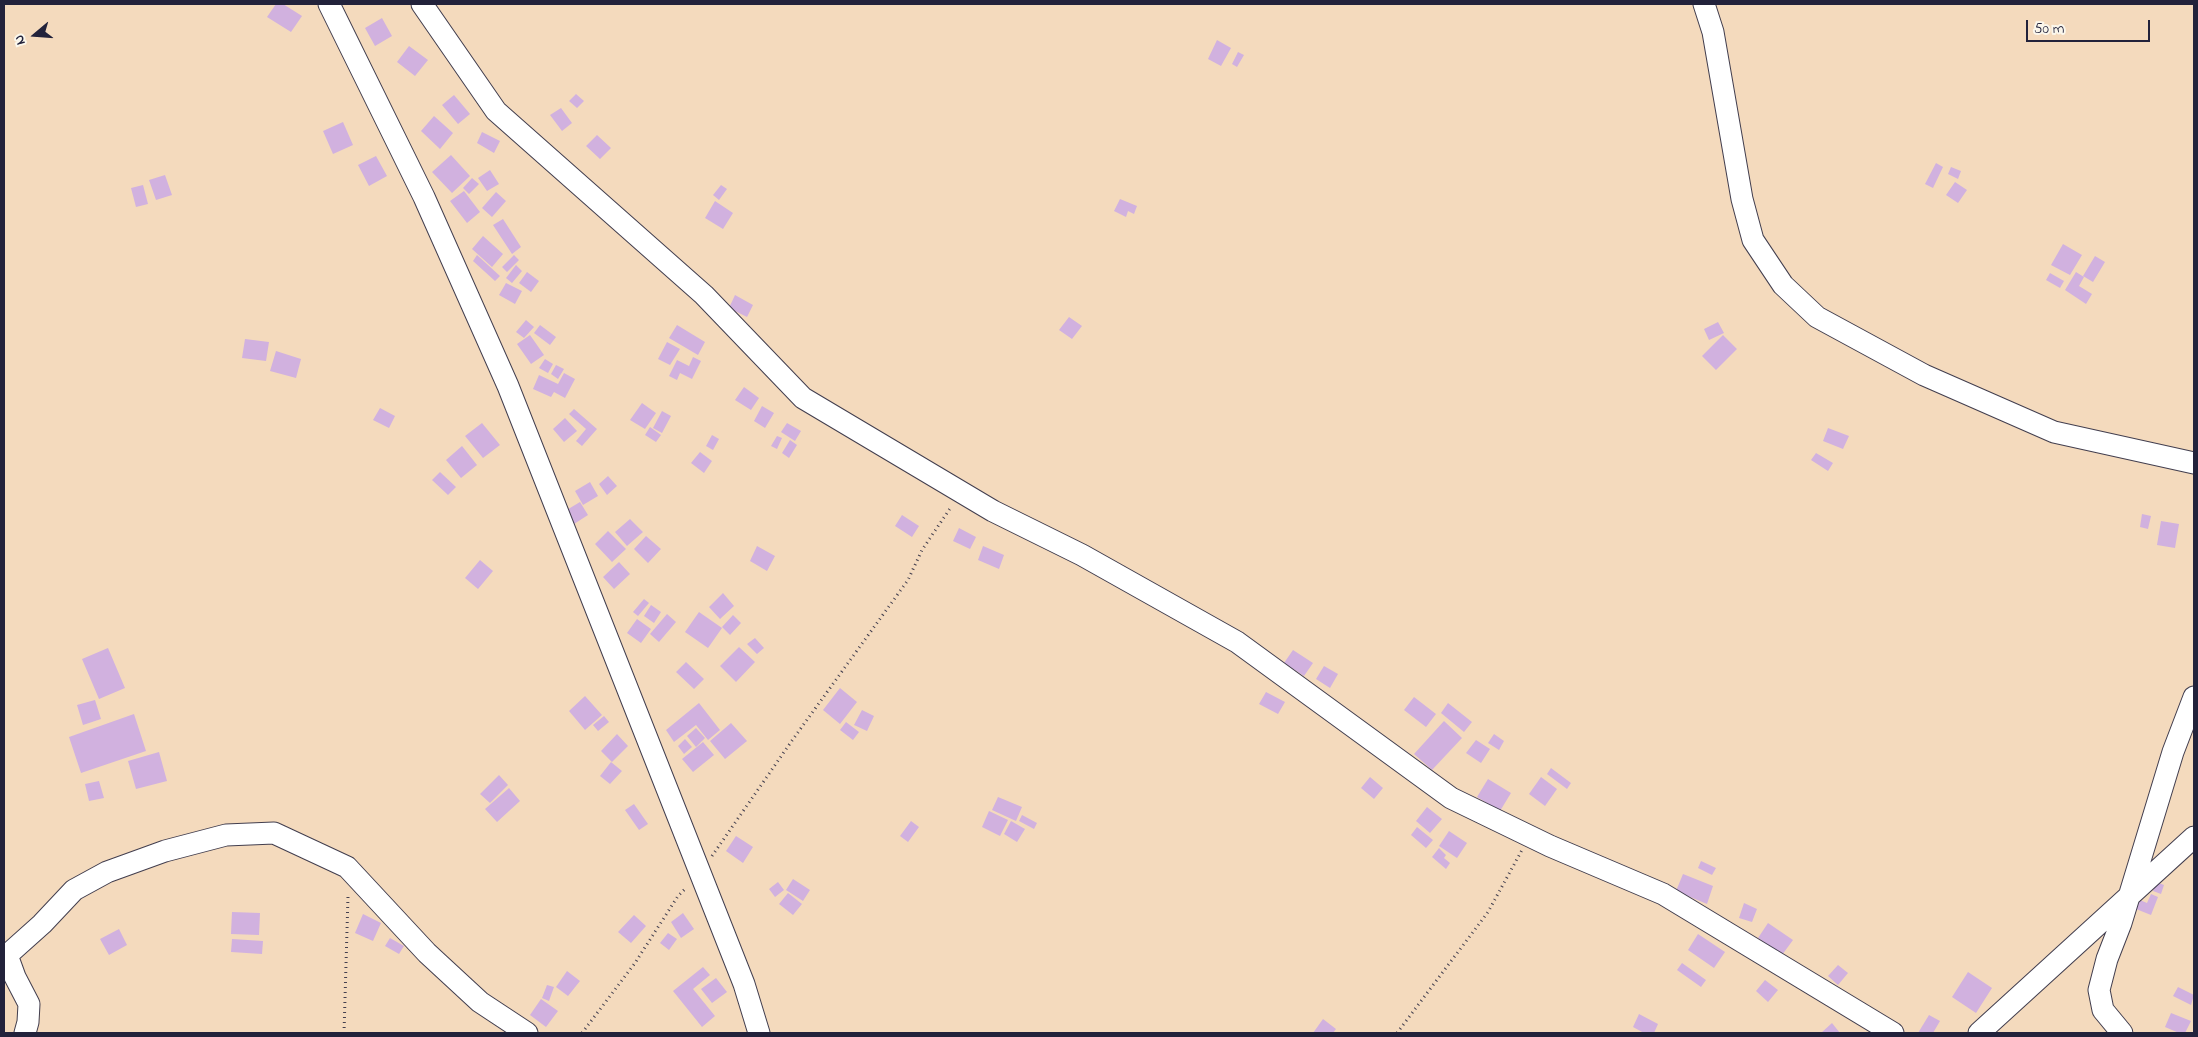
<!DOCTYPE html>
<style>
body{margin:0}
#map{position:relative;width:2198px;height:1037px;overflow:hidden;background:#f4dabd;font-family:"Indie Flower",sans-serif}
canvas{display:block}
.frame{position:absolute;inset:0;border:5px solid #22223b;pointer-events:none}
.north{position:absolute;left:10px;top:10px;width:50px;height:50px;-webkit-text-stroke:4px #fbf7ec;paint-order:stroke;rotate:252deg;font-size:14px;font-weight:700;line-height:20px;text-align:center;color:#22223b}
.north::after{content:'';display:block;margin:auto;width:18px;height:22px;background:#22223b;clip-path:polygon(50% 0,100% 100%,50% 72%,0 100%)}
.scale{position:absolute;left:2026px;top:20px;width:124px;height:22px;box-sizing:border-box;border:2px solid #22223b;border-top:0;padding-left:6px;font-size:15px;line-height:18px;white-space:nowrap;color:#22223b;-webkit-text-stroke:4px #fbf7ec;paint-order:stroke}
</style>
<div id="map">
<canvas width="2198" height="1037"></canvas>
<div class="frame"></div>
<div class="north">N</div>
<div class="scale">50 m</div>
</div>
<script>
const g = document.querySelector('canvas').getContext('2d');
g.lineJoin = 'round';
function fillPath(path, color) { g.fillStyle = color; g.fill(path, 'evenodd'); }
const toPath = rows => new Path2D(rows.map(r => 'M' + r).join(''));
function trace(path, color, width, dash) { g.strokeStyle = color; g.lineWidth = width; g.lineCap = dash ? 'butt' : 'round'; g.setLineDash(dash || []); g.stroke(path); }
fillPath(toPath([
 [276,4,283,4,302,16,291,32,267,17],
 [382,18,392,36,375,46,365,28],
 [1217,40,1231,48,1221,66,1208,59],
 [409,46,428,60,415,76,397,62],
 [1238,52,1244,55,1237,67,1232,64],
 [576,94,584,101,577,108,569,101],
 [454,95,470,114,458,124,442,105],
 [561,108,572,123,562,131,550,115],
 [434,116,453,133,440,149,421,131],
 [343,122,353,145,333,154,323,131],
 [482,132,500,141,494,153,477,143],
 [597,135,611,148,600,159,586,146],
 [451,155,470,176,452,193,432,172],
 [376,156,387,176,369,186,358,165],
 [1936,163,1943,167,1933,188,1925,184],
 [1951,167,1961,171,1958,179,1948,174],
 [490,170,499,184,487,191,478,178],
 [165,175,172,195,156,200,149,180],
 [472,178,479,184,469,194,463,188],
 [1955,182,1967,190,1958,203,1946,195],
 [143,185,148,204,136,207,131,188],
 [721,185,727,189,719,200,713,195],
 [464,191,480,212,467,223,450,201],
 [496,192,506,201,492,217,482,208],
 [1120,199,1137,206,1134,214,1128,211,1126,217,1114,211],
 [715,201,733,213,723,229,705,218],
 [503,219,521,247,512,254,493,225],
 [483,236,503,254,492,267,472,249],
 [2063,244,2082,255,2070,275,2051,265],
 [477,255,500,276,495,281,473,261],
 [514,255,519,260,507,272,502,267],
 [2095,256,2105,262,2093,282,2083,276],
 [516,265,522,271,512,283,506,278],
 [527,272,539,281,531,292,519,283],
 [2076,272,2084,277,2079,286,2092,294,2086,304,2065,290],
 [2050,273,2064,281,2060,288,2046,280],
 [506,283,522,291,515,304,499,295],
 [735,295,753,305,747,317,729,308],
 [1069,317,1082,326,1072,339,1059,330],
 [526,320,534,327,524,338,516,332],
 [1718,322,1724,333,1709,340,1704,329],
 [540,325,556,337,550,345,534,333],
 [677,325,705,342,698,355,669,338],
 [530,335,544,355,531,364,517,344],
 [1723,335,1737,349,1716,370,1702,356],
 [245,339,269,342,266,361,242,358],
 [667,342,680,349,670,365,658,359],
 [276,351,301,359,296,378,270,371],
 [693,357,701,361,692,379,680,373,677,380,669,376,677,360,689,366],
 [545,359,553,364,548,373,539,368],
 [556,365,564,369,558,379,551,374],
 [564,373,575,379,565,398,554,392,551,397,533,389,539,375,558,384],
 [744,387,759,398,751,410,735,400],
 [642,403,656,413,645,429,630,420],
 [762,406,774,413,765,428,754,421],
 [380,408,395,416,389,428,373,420],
 [574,409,597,429,582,446,576,441,586,429,569,414],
 [662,411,671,416,662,433,653,428],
 [565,418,577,431,564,442,553,429],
 [482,423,500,445,483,458,465,436],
 [787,423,801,431,795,441,781,432],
 [650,427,661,435,656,442,645,435],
 [1828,428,1849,436,1843,449,1823,441],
 [712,435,719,439,713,450,706,446],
 [777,436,782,438,777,449,771,446],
 [790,440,797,445,789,458,782,453],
 [462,446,477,465,461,478,446,460],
 [700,452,712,461,704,473,691,463],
 [1816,453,1833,463,1828,471,1811,460],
 [440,472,456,487,448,495,432,480],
 [608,476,617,486,607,495,599,484],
 [590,482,598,496,583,505,575,491],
 [580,502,588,515,574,524,565,511],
 [2142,514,2151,516,2148,529,2140,527],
 [902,515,919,526,912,537,895,526],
 [630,519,643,532,627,546,615,532],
 [2161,521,2179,524,2175,548,2157,545],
 [959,528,976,537,970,549,953,541],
 [608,531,626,549,612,562,595,544],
 [646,536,661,549,648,563,634,549],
 [757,546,775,556,767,571,750,561],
 [983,546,1004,555,999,569,978,560],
 [480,560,493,571,478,589,465,578],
 [619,562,630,574,614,589,603,577],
 [723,593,734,606,720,619,709,607],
 [644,599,649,603,638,616,633,612],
 [651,605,661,612,654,623,644,616],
 [699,612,722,628,708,648,685,632],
 [667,614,676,622,659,642,650,634],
 [733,615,741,623,730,635,722,627],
 [637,619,651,629,641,643,627,633],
 [755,638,764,648,757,654,747,644],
 [739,647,755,662,736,682,720,666],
 [108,648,125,688,99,699,82,659],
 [1293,650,1313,663,1304,676,1284,663],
 [686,662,704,679,694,689,676,672],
 [1324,666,1338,674,1330,688,1316,679],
 [840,688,857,702,840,724,823,710],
 [1266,692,1285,702,1278,714,1259,704],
 [585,696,602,715,585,730,569,711],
 [1414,697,1436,714,1426,727,1404,710],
 [95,700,101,719,83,725,77,705],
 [699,703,720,730,708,740,696,725,674,742,666,730],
 [1448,703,1472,722,1464,732,1441,713],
 [862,710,874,716,867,731,854,725],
 [134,714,146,751,81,773,69,737],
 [604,716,609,722,598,731,593,725],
 [1444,721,1462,738,1432,770,1414,754],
 [846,722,859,732,853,740,840,730],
 [731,723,747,741,725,759,710,741],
 [696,728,705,738,696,747,687,736],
 [617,734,628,746,612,762,601,751],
 [1494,734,1504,741,1499,750,1488,743],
 [685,739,692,747,684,754,678,746],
 [1476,740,1490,749,1481,763,1466,753],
 [703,742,714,755,693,772,682,759],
 [159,752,167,781,136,789,128,761],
 [611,762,622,771,610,784,600,776],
 [1551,768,1571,783,1567,789,1547,774],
 [499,775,508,785,490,803,480,794],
 [1370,777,1383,788,1374,799,1361,788],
 [1541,777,1557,789,1545,806,1529,794],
 [1488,779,1511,793,1500,811,1477,797],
 [99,781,104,798,89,801,85,784],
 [509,788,520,801,497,822,485,809],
 [998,797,1022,807,1016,821,992,810],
 [634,804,648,824,639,830,625,810],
 [1427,807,1442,819,1430,833,1416,821],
 [989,811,1008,820,1000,836,982,827],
 [1022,815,1037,823,1034,829,1019,821],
 [911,821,919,827,908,842,900,836],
 [1011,821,1025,829,1017,842,1004,834],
 [1417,827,1433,840,1426,848,1411,835],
 [1449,831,1467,843,1457,858,1439,846],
 [736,836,753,847,743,863,726,851],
 [1439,848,1446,855,1444,858,1450,863,1446,869,1432,857],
 [1701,861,1716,868,1712,875,1698,868],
 [1683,874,1713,886,1707,904,1676,891],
 [793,879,810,890,803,901,786,890],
 [778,882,784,890,775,897,769,889],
 [2156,882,2164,885,2161,894,2153,891],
 [788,893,802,904,793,915,779,904],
 [2151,894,2158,897,2151,915,2136,909,2140,900,2147,903],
 [1744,903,1757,909,1752,922,1739,918],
 [232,912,260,913,259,935,231,934],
 [683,913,694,929,681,938,671,922],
 [363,914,381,923,373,941,355,933],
 [634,915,646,926,631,943,618,932],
 [1768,923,1793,940,1782,955,1758,938],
 [119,929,127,945,109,955,100,939],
 [668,933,677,939,669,950,660,943],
 [1698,934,1725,952,1714,968,1688,950],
 [390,938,404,946,399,954,385,946],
 [232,939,263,941,262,954,231,952],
 [1682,963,1706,980,1701,987,1677,970],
 [1838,965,1848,973,1838,985,1828,976],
 [703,967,710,975,693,989,715,1016,702,1027,673,991],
 [567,971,580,981,568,996,556,987],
 [1968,972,1992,988,1976,1013,1952,997],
 [716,978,727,992,712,1003,701,989],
 [1765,980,1778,990,1768,1002,1756,991],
 [547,985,554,987,549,1001,542,998],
 [2178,987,2194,995,2191,1005,2173,996],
 [541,999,558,1011,546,1027,530,1015],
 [2171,1013,2191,1021,2185,1033,2179,1033,2165,1027],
 [1639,1014,1658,1024,1654,1033,1644,1033,1633,1027],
 [1929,1015,1940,1021,1933,1033,1918,1033],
 [1323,1019,1336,1029,1333,1033,1313,1033],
 [1832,1023,1840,1033,1821,1033]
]), '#d1b1df');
const minor = toPath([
 [329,4,424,197,508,386,744,984,759,1033],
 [422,4,496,111,704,295,803,398,993,511,1082,555,1237,642,1451,798,1550,846,1663,894,1893,1033],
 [1704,4,1713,32,1742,199,1753,240,1783,285,1817,317,1924,375,2054,432,2194,463],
 [7,955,15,977,29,1004,28,1022,25,1033],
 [4,958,42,924,74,890,107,872,165,851,226,835,274,833,347,867,427,953,480,1002,527,1033],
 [1979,1033,2194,837],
 [2122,1033,2103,1010,2099,990,2107,959,2121,923,2173,752,2194,697]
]);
trace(minor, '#423e4e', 23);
trace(toPath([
 [712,856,791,742,908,580,922,550,951,507],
 [344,1033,348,896],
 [582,1033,635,963,678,896,686,888],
 [1397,1033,1488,912,1522,850]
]), '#423e4e', 3, [1, 4]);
trace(minor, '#fff', 21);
</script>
